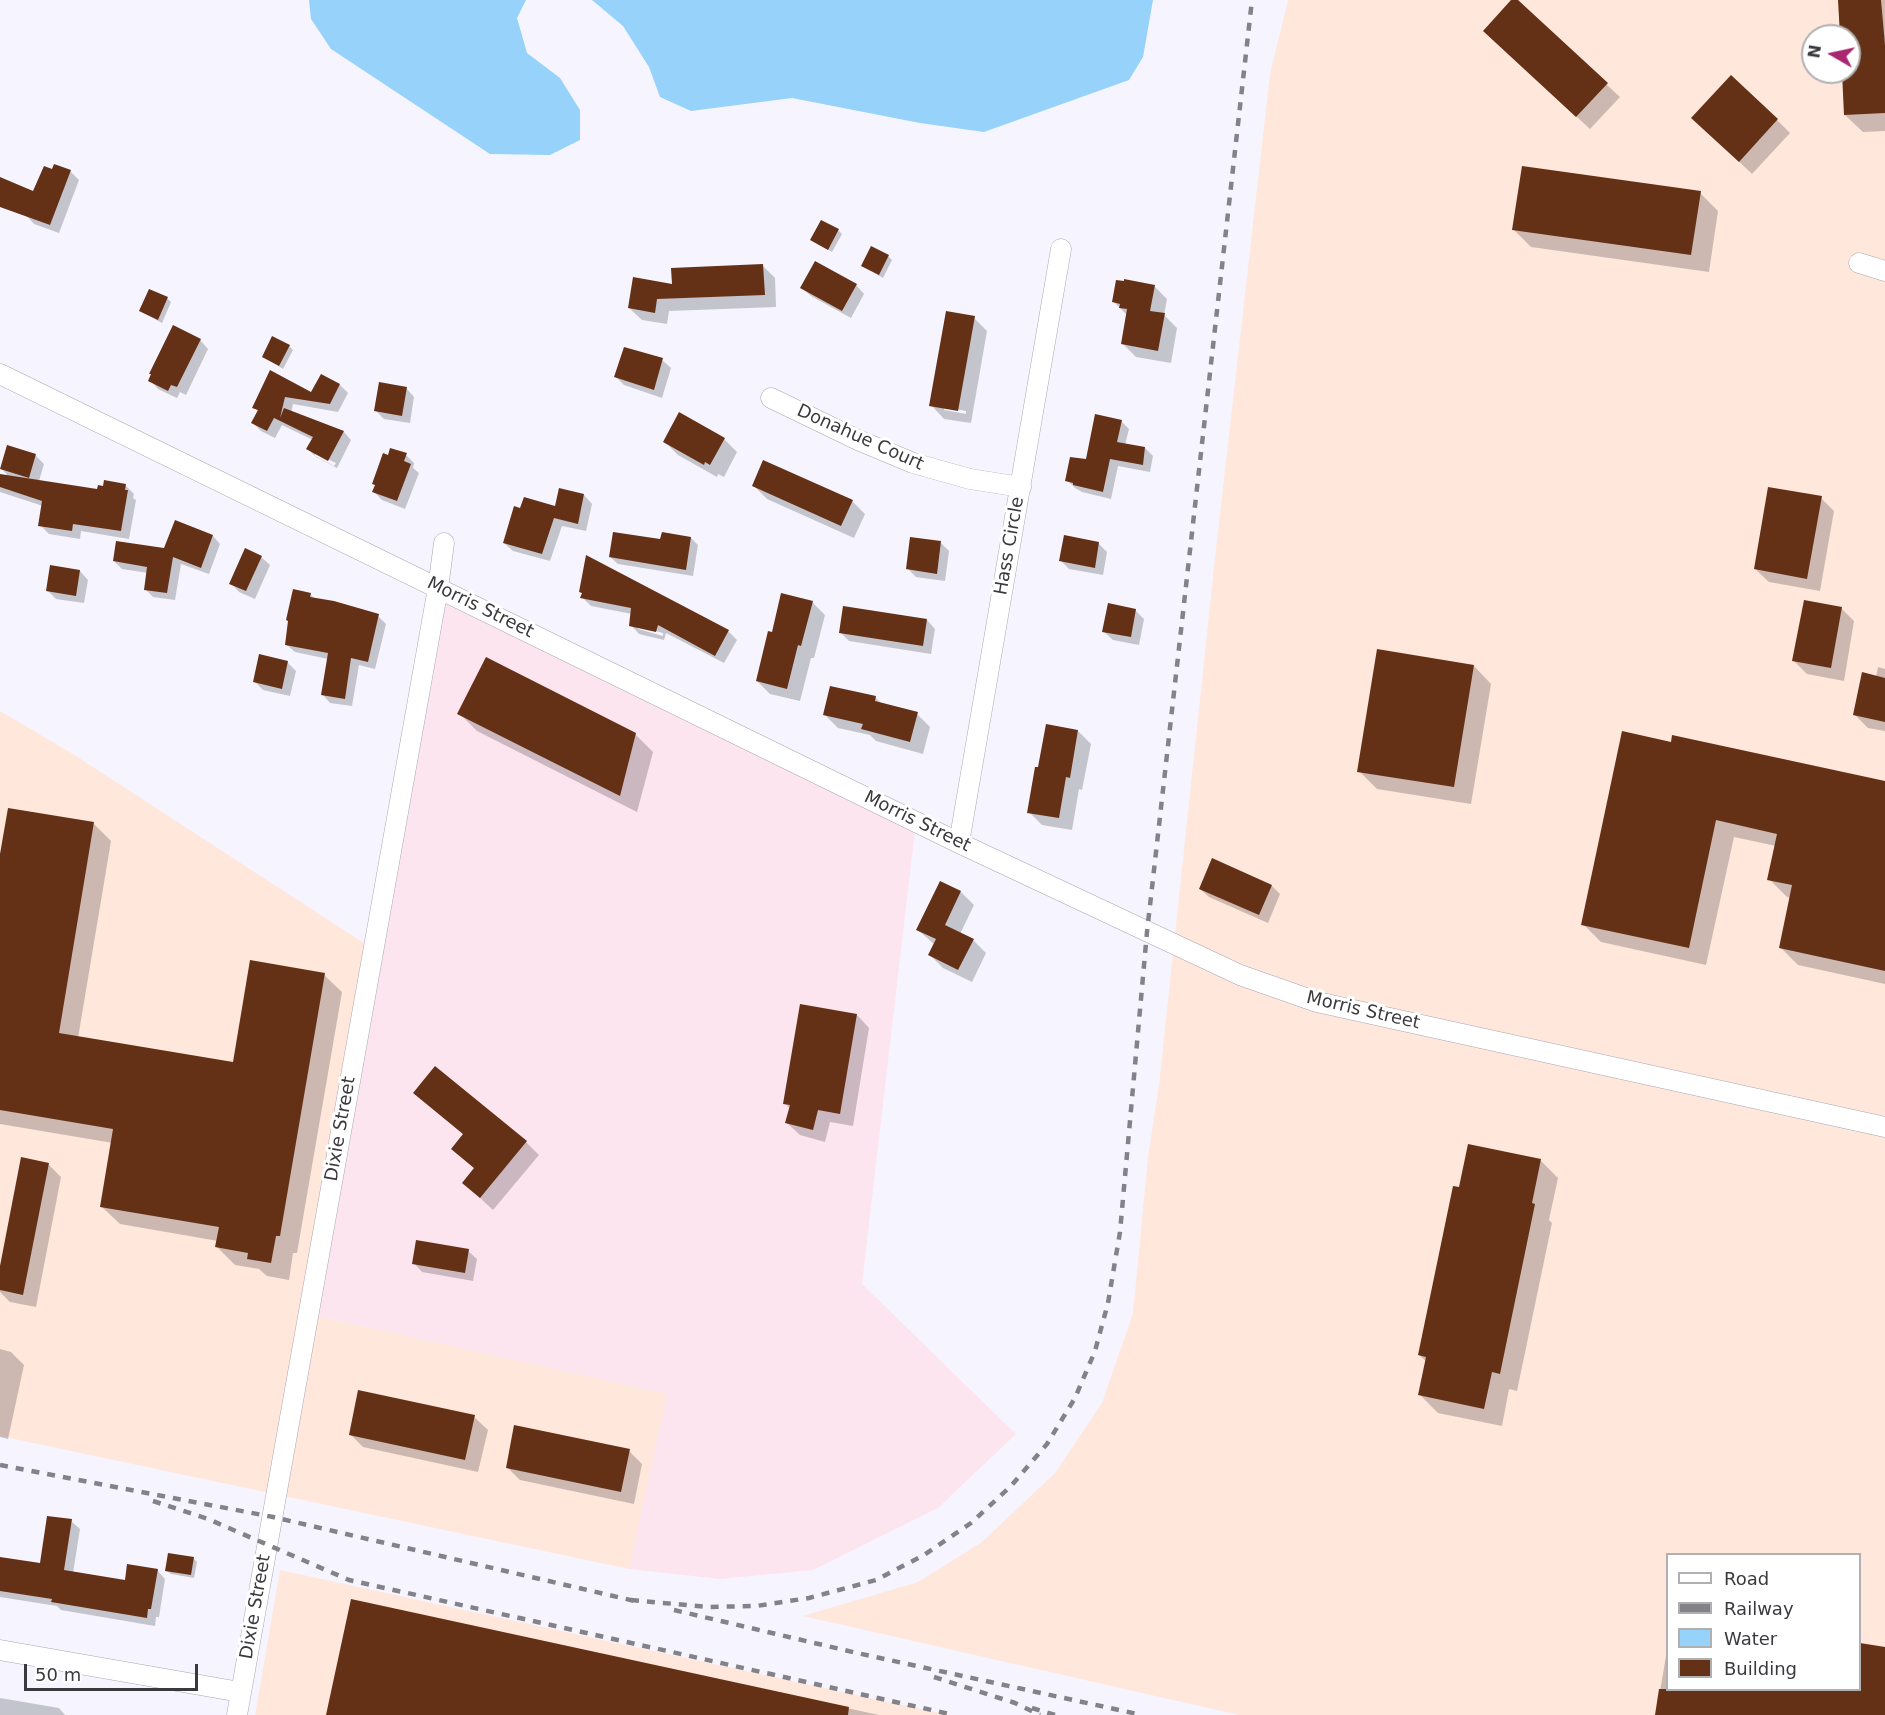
<!DOCTYPE html>
<style>
body{margin:0}
#map{position:relative;width:1885px;height:1715px;overflow:hidden;background:#f6f5ff;font-family:"DejaVu Sans",sans-serif}
canvas{display:block}
.legend{position:absolute;left:1666px;top:1553px;width:195px;height:138px;box-sizing:border-box;background:#fff;border:2px solid #b0b0b2;margin:0;padding:8px 10px;list-style:none;font-size:18px;color:#3a3a3e}
.legend li{display:flex;align-items:center;gap:12px;height:30px}
.legend b{width:30px;border:2px solid #b0b0b2}
.north{position:absolute;left:1801px;top:24px;width:60px;height:60px;box-sizing:border-box;background:#fff;border:2px solid #b0b0b2;border-radius:50%;rotate:279deg;font-size:16px;font-weight:700;line-height:24px;text-align:center;color:#3a3a3e}
.north::after{content:'';display:block;margin:auto;width:21px;height:27px;background:#aa2671;clip-path:polygon(50% 0,100% 100%,50% 72%,0 100%)}
.scale{position:absolute;left:24px;top:1664px;width:174px;height:27px;box-sizing:border-box;border:3px solid #3a3a3e;border-top:0;padding-left:8px;font-size:18px;line-height:21px;white-space:nowrap;color:#3a3a3e;-webkit-text-stroke:4px #fff;paint-order:stroke}
</style>
<div id="map">
<canvas width="1885" height="1715"></canvas>
<ul class="legend">
<li><b style="height:8px;background:#fff"></b>Road</li>
<li><b style="height:8px;background:#838289"></b>Railway</li>
<li><b style="height:16px;background:#96d2f9"></b>Water</li>
<li><b style="height:16px;background:#643116"></b>Building</li>
</ul>
<div class="north">N</div>
<div class="scale">50 m</div>
</div>
<script>
const g = document.querySelector('canvas').getContext('2d');
g.lineJoin = 'round';
function fillPath(path, color) { g.fillStyle = color; g.fill(path, 'evenodd'); }
const toPath = rows => new Path2D(rows.map(r => 'M' + r).join(''));
function trace(path, color, width, dash) { g.strokeStyle = color; g.lineWidth = width; g.lineCap = dash ? 'butt' : 'round'; g.setLineDash(dash || []); g.stroke(path); }
function write(font, color, halo, rows, align = 'center') {
  g.font = font + ' "DejaVu Sans",sans-serif'; g.lineWidth = 6; g.setLineDash([]); g.textBaseline = 'middle'; g.strokeStyle = halo; g.fillStyle = color; for (const [text, x, y, turn = 0] of rows) {
    g.save(); g.translate(x, y); g.rotate((+turn || 0) * Math.PI / 180); g.textAlign = isNaN(turn) ? turn : align; if (halo) g.strokeText(text, 0, 0); g.fillText(text, 0, 0); g.restore();
  }
}
fillPath(toPath([
 [438,588,916,822,862,1284,1016,1434,938,1508,813,1570,720,1579,629,1569,666,1394,308,1314]
]), '#fde5ef');
fillPath(toPath([
 [1288,0,1885,0,1885,1715,1239,1715,803,1616,918,1582,982,1542,1055,1473,1102,1403,1133,1313,1148,1157,1159,1085,1215,558,1270,74],
 [1813,36,1849,36,1849,72,1813,72],
 [1668,1554,1860,1554,1860,1690,1668,1690],
 [0,711,73,754,373,949,308,1314,667,1394,629,1569,0,1436],
 [280,1570,949,1715,255,1715]
]), '#ffe7dc');
fillPath(toPath([
 [309,0,526,0,517,18,527,53,560,78,580,110,580,140,550,155,490,154,331,49,311,19],
 [592,0,1153,0,1143,57,1129,80,984,132,920,123,792,98,691,111,660,97,649,67,623,26]
]), '#96d2f9');
fillPath(toPath([
 [1513,0,1516,0,1620,97,1590,129,1498,44],
 [1840,0,1885,0,1885,131,1863,132,1845,115,1843,72,1849,72,1849,36,1842,36],
 [1777,120,1790,133,1752,174,1707,131],
 [70,171,79,180,59,233,34,224,26,215,0,201,0,178,34,193],
 [1700,193,1718,211,1709,272,1531,247,1513,229],
 [838,230,842,234,832,252,812,240],
 [888,256,892,260,883,278,862,266],
 [763,266,775,278,776,307,669,311,667,324,642,320,629,308,673,286],
 [856,285,864,294,851,318,811,296,802,288],
 [1154,286,1167,299,1164,315,1177,328,1171,363,1136,357,1122,343,1127,315,1114,302],
 [150,291,168,299,171,302,162,323,140,311],
 [974,318,987,331,971,423,944,419,931,405],
 [944,407,966,411,966,414,944,410],
 [200,340,208,349,186,395,180,392,177,398,158,389,150,380],
 [289,346,293,350,283,369,263,356],
 [662,360,671,368,662,398,624,385,616,377],
 [271,372,312,394,321,376,340,385,348,393,338,412,293,404,291,413,344,432,351,440,337,468,316,457,308,449,313,440,282,425,275,438,261,431,253,423,259,412,254,407],
 [315,453,336,463,334,466,315,456],
 [406,388,414,397,410,423,384,419,376,411],
 [1121,421,1129,429,1125,445,1145,448,1153,456,1150,472,1118,466,1111,499,1082,492,1075,488,1067,480],
 [724,439,737,452,724,477,718,474,717,477,678,455,665,442],
 [35,455,44,464,39,481,99,491,125,485,134,494,133,498,136,500,129,539,81,531,80,539,49,534,40,525,43,506,0,492,0,475,9,477,2,469],
 [406,455,414,463,413,468,419,473,405,509,382,500,374,492],
 [754,486,852,501,865,514,854,538,767,499],
 [584,495,592,504,586,531,562,526,550,561,513,551,504,543,556,508],
 [1821,498,1834,511,1820,591,1769,582,1755,569],
 [213,536,220,544,209,574,181,564,175,600,153,597,145,589,148,573,122,569,114,561,165,550],
 [691,538,698,545,693,576,618,564,610,557],
 [941,543,949,551,945,581,916,577,907,568],
 [1098,543,1107,552,1103,575,1069,569,1061,561],
 [261,557,270,565,255,599,239,592,231,583],
 [80,571,88,580,84,603,56,599,47,590],
 [580,592,728,631,737,640,724,663,666,633,664,640,639,634,631,625,632,614,591,606,582,597,583,594],
 [638,626,663,633,663,636,638,629],
 [310,594,315,599,378,616,386,624,375,669,359,665,352,706,330,703,323,695,328,659,295,652,287,645],
 [812,602,825,615,814,658,811,658,800,701,770,694,757,681,773,634],
 [1841,608,1854,621,1844,681,1807,674,1794,661],
 [1135,610,1144,619,1139,645,1113,640,1104,632],
 [927,620,935,629,931,654,849,641,841,633],
 [287,662,296,671,290,696,263,690,255,682],
 [1474,666,1491,684,1471,804,1377,789,1359,771],
 [1878,667,1885,669,1885,731,1868,728,1854,714,1876,677],
 [875,697,882,704,917,714,930,727,923,754,876,741,870,735,838,728,825,715],
 [459,713,635,734,653,752,637,812,477,731],
 [1078,731,1091,744,1082,790,1079,789,1072,830,1042,825,1029,812],
 [1672,744,1885,783,1885,984,1798,965,1780,947,1791,898,1787,897,1769,879,1776,846,1734,837,1706,965,1601,942,1583,924],
 [94,824,111,841,78,1038,234,1064,324,975,342,992,297,1253,293,1253,289,1280,267,1276,259,1269,235,1265,217,1247,218,1241,120,1224,102,1207,113,1143,0,1124,0,863],
 [1272,886,1280,894,1268,923,1209,897,1200,889],
 [961,892,974,905,960,934,973,940,986,953,972,982,943,968,930,955,935,945,918,930],
 [857,1015,869,1028,853,1126,830,1122,825,1142,800,1135,787,1123,790,1109,785,1103],
 [415,1093,526,1142,539,1155,493,1210,464,1183,475,1169,453,1149,464,1135],
 [1470,1146,1541,1161,1558,1178,1549,1220,1552,1223,1517,1391,1509,1389,1502,1426,1438,1413,1420,1395,1427,1362,1419,1355],
 [48,1164,61,1177,36,1307,10,1302,0,1292,0,1273],
 [468,1251,477,1259,473,1281,422,1272,414,1263],
 [0,1349,11,1352,24,1365,8,1439,0,1437],
 [474,1417,488,1430,478,1472,363,1447,350,1434],
 [629,1451,642,1464,634,1504,520,1480,507,1467],
 [71,1521,80,1529,73,1573,126,1582,157,1570,165,1579,159,1617,156,1617,155,1626,61,1610,57,1606,0,1597,0,1559,41,1565],
 [193,1558,197,1562,194,1578,171,1574,167,1571],
 [352,1601,879,1715,327,1715],
 [1668,1644,1668,1690,1860,1690,1860,1645,1885,1649,1885,1715,1656,1715],
 [0,1698,59,1708,65,1715,0,1715]
]), '#0003');
fillPath(toPath([
 [1511,0,1518,0,1608,83,1576,117,1483,31],
 [1838,0,1881,0,1885,45,1885,113,1844,115,1842,72,1849,72,1849,36,1840,36],
 [1731,75,1778,119,1739,162,1691,118],
 [54,164,71,170,50,225,0,207,0,177,33,191,44,166,52,169],
 [1522,166,1701,191,1691,255,1512,230],
 [821,220,839,229,828,250,810,240],
 [871,246,889,255,879,275,861,266],
 [815,261,857,284,842,311,800,288],
 [763,264,765,295,657,299,655,313,628,308,633,277,672,284,671,268],
 [1124,279,1155,285,1150,311,1165,313,1158,351,1121,344,1127,309,1119,308,1120,304,1112,302,1116,280,1124,281],
 [149,289,168,297,158,320,139,311],
 [946,311,975,316,958,411,929,406],
 [173,325,201,339,177,387,171,385,168,391,148,381,151,374,149,374],
 [272,336,290,345,279,366,262,357],
 [624,347,663,358,654,390,614,377],
 [270,370,311,392,321,374,340,384,330,404,285,397,280,418,284,408,344,431,328,461,306,449,313,437,274,418,267,431,251,423,258,410,252,408],
 [379,382,407,387,402,416,374,411],
 [679,412,725,438,710,465,705,462,704,465,663,442],
 [1095,414,1122,420,1117,442,1145,447,1143,465,1110,459,1103,492,1073,485,1073,483,1065,481,1070,457,1086,459],
 [7,445,36,454,29,478,0,469],
 [390,448,407,453,404,461,411,464,397,501,372,492,375,485,372,484,383,453,388,455],
 [763,460,853,500,841,526,752,486],
 [0,474,97,489,98,485,103,486,104,480,126,484,125,490,128,490,121,531,73,524,72,531,38,526,42,501,0,487],
 [1768,487,1822,496,1807,579,1754,569],
 [559,488,584,494,578,524,554,518,542,554,503,543,514,506,520,508,524,497,555,506],
 [175,520,213,535,201,568,173,557,167,593,144,590,147,567,113,561,116,541,164,548],
 [613,532,660,539,662,532,691,537,686,570,609,557],
 [1064,535,1099,542,1095,568,1059,561],
 [910,537,941,541,937,574,906,569],
 [245,548,262,556,246,591,229,584],
 [586,555,729,630,715,656,658,625,656,632,629,626,631,608,580,598,582,593,579,592],
 [50,565,80,570,76,596,46,591],
 [293,589,311,593,310,597,334,601,379,614,368,662,351,658,345,699,321,695,328,653,285,645,288,621,286,620],
 [781,593,813,601,801,646,798,645,787,689,756,681,768,631,772,632],
 [1804,600,1842,607,1831,668,1792,661],
 [1108,603,1136,609,1131,637,1102,632],
 [843,606,927,619,923,646,839,633],
 [1377,649,1474,665,1454,787,1357,772],
 [259,654,288,661,282,689,253,682],
 [486,657,636,733,620,796,457,714],
 [1862,672,1885,678,1885,722,1853,715],
 [830,686,876,696,875,701,918,712,910,742,861,729,863,724,823,715],
 [1046,724,1078,730,1070,778,1066,777,1059,818,1027,813,1035,767,1038,767],
 [1622,731,1671,742,1672,735,1885,781,1885,971,1779,948,1792,885,1767,880,1777,834,1716,820,1689,948,1581,925],
 [8,808,94,822,59,1033,233,1062,250,960,325,973,280,1236,276,1236,271,1263,247,1259,248,1253,215,1247,219,1227,100,1207,113,1129,0,1110,0,854],
 [1212,858,1272,885,1259,915,1199,889],
 [940,881,961,891,945,925,974,939,958,970,928,955,936,939,916,930],
 [800,1004,857,1014,840,1114,818,1110,813,1130,785,1123,790,1105,783,1104],
 [435,1066,527,1141,480,1198,462,1183,474,1168,451,1149,463,1134,413,1093],
 [1468,1144,1541,1159,1532,1203,1535,1204,1500,1374,1492,1372,1484,1409,1418,1395,1426,1357,1418,1355,1453,1186,1459,1187],
 [21,1157,49,1163,23,1295,0,1290,0,1266],
 [416,1240,469,1249,465,1273,412,1264],
 [358,1390,475,1415,465,1460,349,1435],
 [514,1425,630,1449,621,1492,506,1468],
 [47,1516,72,1519,64,1570,125,1580,127,1564,158,1569,151,1609,148,1609,147,1618,51,1602,52,1599,0,1591,0,1557,40,1563],
 [168,1553,194,1557,191,1575,165,1571],
 [351,1599,849,1707,848,1715,326,1715],
 [1860,1643,1885,1647,1885,1715,1655,1715,1659,1689,1860,1689]
]), '#643116');
const street = toPath([
 [1859,263,1885,271],
 [0,374,959,843,1240,975,1317,1002,1885,1127],
 [771,398,858,440,913,463,970,479,1021,487],
 [959,843,1061,249],
 [0,1650,240,1692],
 [237,1715,438,588,444,543]
]);
trace(street, '#a7a7b2', 21);
trace(street, '#fff', 20);
trace(toPath([
 [0,1465,273,1517,639,1602],
 [153,1501,208,1519,349,1580,954,1715],
 [631,1600,708,1607,756,1606,809,1598,876,1580,924,1555,971,1523,1011,1486,1047,1444,1075,1398,1095,1351,1108,1303,1120,1232,1147,932,1252,0],
 [674,1610,857,1653,1142,1715],
 [934,1677,1015,1703,1040,1715],
 [1032,1708,1055,1715]
]), '#838289', 4.5, [8, 8]);
write('18px', '#3a3a3e', '#fff', [
 ["Donahue Court",860,438,24],
 ["Hass Circle",1010,546,-80],
 ["Morris Street",480,608,26],
 ["Morris Street",917,822,26],
 ["Morris Street",1363,1011,13],
 ["Dixie Street",341,1129,-80],
 ["Dixie Street",256,1607,-80]
]);
</script>
